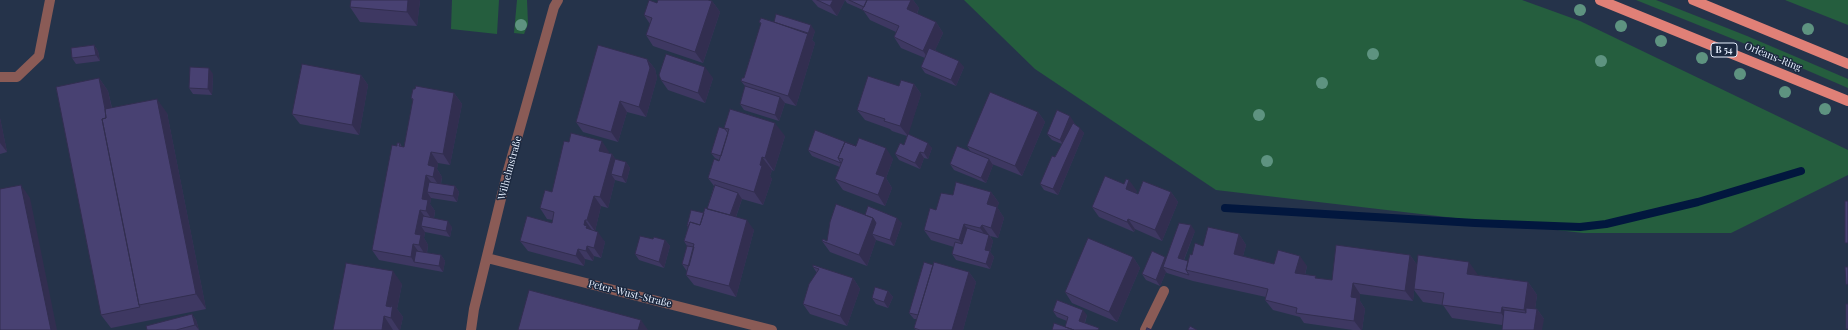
<!DOCTYPE html>
<meta charset="utf-8">
<style>
body{margin:0}
canvas{display:block;background:#25334a}
</style>
<canvas width="1848" height="330"></canvas>
<script>
const g = document.querySelector('canvas').getContext('2d');
g.lineJoin = 'round';
function fillPath(path, color) { g.fillStyle = color; g.fill(path, 'evenodd'); }
const toPath = rows => new Path2D(rows.map(r => 'M' + r).join(''));
function trace(path, color, width, dash) { g.strokeStyle = color; g.lineWidth = width; g.lineCap = dash ? 'butt' : 'round'; g.setLineDash(dash || []); g.stroke(path); }
function write(font, color, halo, rows, align = 'center') {
  g.font = font + ' "Playfair Display",serif'; g.lineWidth = 3; g.setLineDash([]); g.textBaseline = 'middle'; g.strokeStyle = halo; g.fillStyle = color; for (const [text, x, y, turn = 0] of rows) {
    g.save(); g.translate(x, y); g.rotate((+turn || 0) * Math.PI / 180); g.textAlign = isNaN(turn) ? turn : align; if (halo) g.strokeText(text, 0, 0); g.fillText(text, 0, 0); g.restore();
  }
}
fillPath(toPath([
 [452,0,499,0,497,34,451,29],
 [517,0,527,0,528,24,524,34,514,33],
 [964,0,1522,0,1580,21,1848,150,1848,175,1731,233,1583,233,1216,190,1035,69],
 [1636,0,1656,0,1747,36,1848,79,1848,88,1753,47],
 [1785,0,1848,0,1848,25]
]), '#255e3e');
trace(toPath([
 [1225,208,1475,223,1580,227,1606,224,1698,202,1801,171]
]), '#02173e', 8);
trace(toPath([
 [0,77,17,77,39,56,50,0],
 [1145,330,1164,291]
]), '#8a5b56', 10);
trace(toPath([
 [487,258,772,330],
 [471,330,474,309,507,174,554,7,558,0]
]), '#8a5b56', 10);
trace(toPath([
 [1600,0,1848,101],
 [1693,0,1848,64]
]), '#e08077', 10);
g.fillStyle = '#5e9380';
for (const [x, y] of [
 [1580,10],
 [521,25],
 [1621,26],
 [1808,29],
 [1661,41],
 [1373,54],
 [1702,58],
 [1601,61],
 [1740,74],
 [1322,83],
 [1785,92],
 [1825,109],
 [1259,115],
 [1267,161]
]) { g.beginPath(); g.arc(x, y, 6, 0, 2 * Math.PI); g.fill(); }
fillPath(toPath([
 [420,0,417,26,360,22,350,7],
 [812,0,845,0,837,16,818,7],
 [845,0,913,0,919,8,917,14,936,22,943,33,935,50,964,67,956,86,925,73,921,67,925,58,901,48,894,37,896,32,870,20,863,10,847,3],
 [712,1,720,12,703,63,653,46,646,35,650,24,644,15,657,3],
 [759,22,774,22,815,31,812,40,815,43,796,106,785,103,779,121,744,110,740,104,745,86,741,81,744,78,761,24],
 [94,45,98,51,100,61,76,64,72,58],
 [647,59,655,69,657,78,646,117,627,112,618,142,583,132,576,122],
 [213,74,212,95,193,94,189,88],
 [361,75,368,85,359,135,300,124,292,114],
 [99,78,108,91,112,108,167,113,206,309,111,328,101,315],
 [713,78,705,103,668,90,661,80],
 [914,84,921,94,908,134,932,148,928,159,924,158,920,169,899,160,895,154,904,145,907,136,892,131,890,129,865,120,857,110,899,86],
 [454,93,462,104,450,165,438,163,437,169,442,177,441,184,455,186,459,192,457,202,431,198,430,204,435,211,434,218,452,227,450,237,425,232,424,238,428,245,427,253,441,255,445,261,443,272,379,260,372,250,397,146,400,143,402,147,404,147,413,101,411,98],
 [1038,112,1045,122,1022,176,992,164,993,165,986,183,954,170,950,164,971,152,967,146],
 [0,118,7,152,0,154],
 [1074,122,1074,123,1084,133,1058,195,1044,190,1040,184,1062,144,1052,140,1047,134],
 [724,128,785,136,774,171,772,170,770,176,772,179,763,205,742,199,736,217,754,230,736,297,694,285,686,275,687,271,686,270,682,264,687,246,684,241,688,228,687,226,704,213,707,209,714,186,708,178,719,160,715,158,711,153,725,129],
 [856,146,893,159,886,178,892,188,885,206,843,190,835,179,840,167,812,156,808,150],
 [609,152,609,153,612,154,615,159,626,162,630,168,626,183,615,180,608,208,601,206,595,231,605,242,601,258,594,256,593,261,585,259,584,266,528,251,520,241,552,223,553,220,547,219,540,208,552,192],
 [1137,191,1136,193,1138,194,1171,192,1178,202,1162,241,1135,229,1134,232,1099,217,1092,207],
 [991,192,999,203,997,207,1004,218,998,238,990,236,993,241,990,252,994,257,990,269,956,260,952,254,954,247,931,240,924,230,936,210,953,195],
 [865,215,902,223,894,246,876,240,867,266,830,252,822,241,827,241],
 [1195,231,1184,260,1188,261,1192,255,1203,246,1239,234,1246,245,1243,256,1274,264,1307,266,1305,275,1317,278,1332,280,1410,255,1417,265,1478,275,1528,282,1537,295,1535,309,1537,309,1544,319,1502,325,1452,318,1443,305,1423,302,1414,290,1413,301,1360,294,1360,301,1365,309,1362,330,1353,330,1304,323,1300,317,1273,310,1265,300,1266,297,1193,281,1167,273,1166,272,1160,286,1146,280,1142,274,1166,258],
 [653,239,665,240,670,246,664,268,639,260,635,254],
 [1133,257,1140,268,1117,322,1072,303,1065,292],
 [933,265,969,272,976,282,963,330,916,330,914,328,917,319,914,319,909,313],
 [813,267,853,278,860,289,847,326,810,314,803,304,817,273],
 [402,284,397,309,403,317,400,330,333,330],
 [888,291,893,297,888,308,876,304,872,298],
 [1053,311,1087,315,1085,323,1065,327,1067,321,1057,317],
 [192,314,196,320,199,330,147,330]
]), '#3e3862');
fillPath(toPath([
 [408,0,420,0,417,26,407,12],
 [833,0,845,0,837,16,830,6],
 [911,0,913,0,919,8,914,20,907,9],
 [712,1,720,12,703,63,695,52],
 [936,22,943,33,930,61,923,51],
 [811,25,815,31,812,40,815,43,796,106,788,96,808,33],
 [94,45,98,51,100,61,96,55],
 [647,59,655,69,657,78,646,117,639,107],
 [959,61,964,67,956,86,951,80],
 [705,67,713,78,705,103,698,93],
 [209,68,213,74,212,95,208,89],
 [361,75,368,85,359,135,352,125],
 [99,78,108,91,117,133,107,120],
 [914,84,921,94,908,136,900,126],
 [454,93,462,104,450,165,443,154],
 [780,97,785,103,779,121,775,115],
 [157,99,167,113,206,309,196,294],
 [620,101,627,112,618,142,611,132],
 [1038,112,1045,122,1022,176,1015,166],
 [1070,116,1074,122,1064,146,1060,140],
 [0,118,7,152,0,143],
 [775,123,785,136,774,171,765,158],
 [1080,128,1084,133,1058,195,1053,189],
 [602,141,609,152,607,161,599,151],
 [928,143,932,148,928,159,924,153],
 [886,148,893,159,886,178,892,188,885,206,878,195,876,174],
 [431,152,438,163,437,169,442,177,440,187,433,177,428,165],
 [920,152,924,158,920,169,915,163],
 [612,154,619,165,611,174,615,180,608,208,600,197],
 [762,157,772,170,770,176,772,179,763,205,754,192],
 [989,159,993,165,986,183,981,178],
 [626,162,630,168,626,183,622,177],
 [426,175,434,186,427,192,431,198,430,204,435,211,433,221,426,211,422,199],
 [1129,180,1137,191,1133,199,1126,189],
 [21,185,30,198,57,330,51,330],
 [455,186,459,192,457,202,453,196],
 [991,192,999,203,994,215,987,204],
 [1171,192,1178,202,1162,241,1155,230],
 [738,193,742,199,733,225,729,219],
 [594,196,601,206,595,231,587,220],
 [997,207,1004,218,998,238,991,228],
 [420,210,427,220,421,226,425,232,424,238,428,245,426,256,419,245,415,234],
 [873,218,881,228,872,234,876,240,867,266,859,255],
 [897,218,902,223,894,246,890,240],
 [1128,219,1135,229,1134,232,1127,222],
 [585,220,592,230,593,239,584,225],
 [747,220,754,230,736,297,729,286],
 [448,221,452,227,450,237,446,231],
 [964,224,971,234,966,250,959,240],
 [982,225,989,235,988,239,980,228],
 [1191,225,1195,231,1182,264,1178,258],
 [598,232,605,242,601,258,594,248],
 [1239,234,1246,245,1241,264,1234,254],
 [989,235,993,241,990,252,994,257,990,269,986,264,985,250],
 [665,240,670,246,664,268,659,262],
 [413,244,421,255,414,262,411,257],
 [587,246,594,256,593,261,586,251],
 [578,249,585,259,584,266,576,256],
 [441,255,445,261,443,272,439,266],
 [1410,255,1417,265,1413,301,1405,291],
 [1300,256,1307,266,1302,284,1295,273],
 [1133,257,1140,268,1117,322,1109,312],
 [1165,257,1170,263,1163,267,1166,272,1160,286,1156,280],
 [1469,262,1478,275,1467,274],
 [393,271,402,284,397,309,403,317,400,330,399,330,391,318,386,306],
 [969,272,976,282,963,330,952,330],
 [853,278,860,289,847,326,840,316],
 [1528,282,1537,295,1533,323,1524,310],
 [1353,283,1360,294,1360,301,1365,309,1362,330,1361,330,1354,321,1351,297],
 [888,291,893,297,888,308,884,302],
 [1502,307,1511,320,1510,326,1501,313],
 [1537,309,1544,319,1542,330,1534,330],
 [1083,310,1087,315,1083,327,1079,321],
 [192,314,196,320,199,330,195,325],
 [384,316,393,330,382,330],
 [641,320,648,330,638,330]
]), '#322e50');
const building = toPath([
 [351,0,408,0,407,12,350,7,351,0],
 [649,0,657,3,658,0,708,0,712,1,695,52,646,35,652,18,644,15,649,0],
 [817,0,833,0,830,6,817,0],
 [849,0,867,0,864,7,849,0],
 [867,0,911,0,907,9,936,22,923,51,894,37,899,26,862,10,867,0],
 [776,14,811,25,808,34,774,22,776,14],
 [761,18,808,33,788,96,741,81,742,78,744,78,761,23,759,22,761,18],
 [94,45,96,55,72,58,71,48,94,45],
 [598,45,647,59,650,68,639,107,620,101,611,132,576,122,598,45],
 [929,48,959,61,951,80,921,67,929,48],
 [666,54,705,67,698,93,661,80,659,75,666,54],
 [302,64,361,75,352,125,292,114,302,64],
 [190,67,209,68,208,89,189,88,190,67],
 [868,76,899,86,901,80,914,84,900,126,884,121,885,119,857,110,868,76],
 [99,78,105,109,106,118,102,119,139,305,140,307,101,315,56,87,99,78],
 [416,86,454,93,443,154,431,152,428,165,435,167,433,177,426,175,422,199,428,200,426,211,420,210,415,234,421,235,419,245,413,244,411,257,372,250,392,145,397,146,397,143,400,143,399,146,404,147,413,99,411,98,413,89,415,89,416,86],
 [745,86,780,97,775,115,740,104,745,86],
 [990,92,1038,112,1015,166,967,146,990,92],
 [157,99,196,294,139,305,102,119,106,118,105,109,157,99],
 [730,109,775,123,765,158,762,157,760,165,762,166,754,192,708,178,714,159,719,161,729,129,724,128,730,109],
 [1057,110,1070,116,1060,140,1047,134,1057,110],
 [1073,123,1080,128,1053,189,1040,184,1052,156,1055,157,1073,123],
 [719,127,725,129,728,133,721,156,711,153,719,127],
 [815,130,856,146,845,142,838,158,841,163,808,150,815,130],
 [571,133,602,141,599,151,612,154,600,197,594,196,587,220,585,220,584,225,587,226,586,228,598,232,594,248,587,246,586,251,578,249,576,256,520,241,527,216,552,223,554,212,540,208,545,190,552,192,564,141,569,142,571,133],
 [908,134,928,143,924,153,920,152,915,163,895,154,900,143,904,145,908,134],
 [859,138,886,148,876,174,885,177,878,195,835,179,843,159,838,158,845,142,856,146,859,138],
 [957,146,989,159,981,178,950,164,957,146],
 [615,159,626,162,622,177,611,174,615,159],
 [1105,176,1124,184,1126,179,1129,180,1126,189,1138,194,1143,181,1171,192,1155,230,1128,219,1127,222,1092,207,1105,176],
 [429,182,455,186,453,196,427,192,429,182],
 [956,182,991,192,987,204,997,207,991,228,982,225,980,228,964,224,959,240,924,230,930,208,936,210,941,193,953,195,956,182],
 [21,185,51,330,0,330,0,189,21,185],
 [715,185,738,193,730,215,707,209,715,185],
 [1845,201,1848,201,1848,243,1845,243,1845,201],
 [836,204,873,218,859,255,822,241,823,239,827,241,830,222,836,204],
 [868,206,897,218,890,240,872,234,876,223,873,218,865,215,868,206],
 [705,208,747,220,729,286,686,275,694,244,684,241,690,222,700,225,705,208],
 [691,210,704,213,700,225,690,222,688,227,687,226,691,210],
 [423,216,448,221,446,231,421,226,423,216],
 [1179,223,1191,225,1178,258,1188,261,1186,270,1189,275,1163,267,1179,223],
 [1208,227,1239,234,1234,254,1274,264,1278,250,1300,256,1295,273,1316,276,1315,278,1332,280,1336,245,1410,255,1405,291,1353,283,1351,297,1357,298,1354,321,1296,313,1297,308,1265,300,1268,289,1186,270,1190,254,1192,255,1195,243,1203,246,1208,227],
 [967,228,989,235,985,250,990,251,986,264,952,254,955,242,962,244,967,228],
 [640,236,653,239,654,237,665,240,659,262,635,254,640,236],
 [1088,238,1133,257,1109,312,1065,292,1088,238],
 [687,246,694,247,689,266,682,264,687,246],
 [416,251,441,255,439,266,414,262,416,251],
 [1152,251,1165,257,1156,280,1142,274,1152,251],
 [1418,255,1469,262,1467,274,1528,282,1524,310,1502,307,1501,313,1442,305,1444,293,1414,289,1418,255],
 [924,262,933,265,918,315,909,313,924,262],
 [934,262,969,272,952,330,920,330,914,328,934,262],
 [346,263,393,271,386,306,391,307,393,303,391,318,384,316,382,330,333,330,346,263],
 [813,265,853,278,840,316,803,304,809,284,819,269,813,267,813,265],
 [1845,267,1848,267,1848,284,1846,285,1845,267],
 [875,287,888,291,884,302,872,298,875,287],
 [529,290,641,320,638,330,518,330,529,290],
 [1057,300,1083,310,1079,321,1099,328,1098,330,1074,330,1065,327,1068,317,1053,311,1057,300],
 [1846,304,1848,304,1848,329,1846,329,1846,304],
 [1526,308,1537,309,1534,330,1502,330,1504,310,1526,313,1526,308],
 [192,314,195,325,176,330,147,330,146,326,192,314],
 [1054,323,1074,330,1052,330,1054,323],
 [1190,326,1197,330,1188,330,1190,326],
 [1147,328,1152,330,1146,330,1147,328]
]);
fillPath(building, '#484172');
trace(building, '#322e50', 1);
for (const [x, y, w] of [
 [1724,50,26]
]) { const box = new Path2D(); box.roundRect(x - w / 2, y - 7, w, 14, 3); g.fillStyle = '#1b283f'; g.fill(box); trace(box, '#e7f0ff', 1); }
write('bold 9px', '#e7f0ff', null, [
 ["B 54",1724,50]
]);
write('10px', '#e7f0ff', '#1b283f', [
 ["Orléans-Ring",1773,57,22],
 ["Wilhelmstraße",510,168,-75],
 ["Peter-Wust-Straße",630,294,14]
]);
</script>
